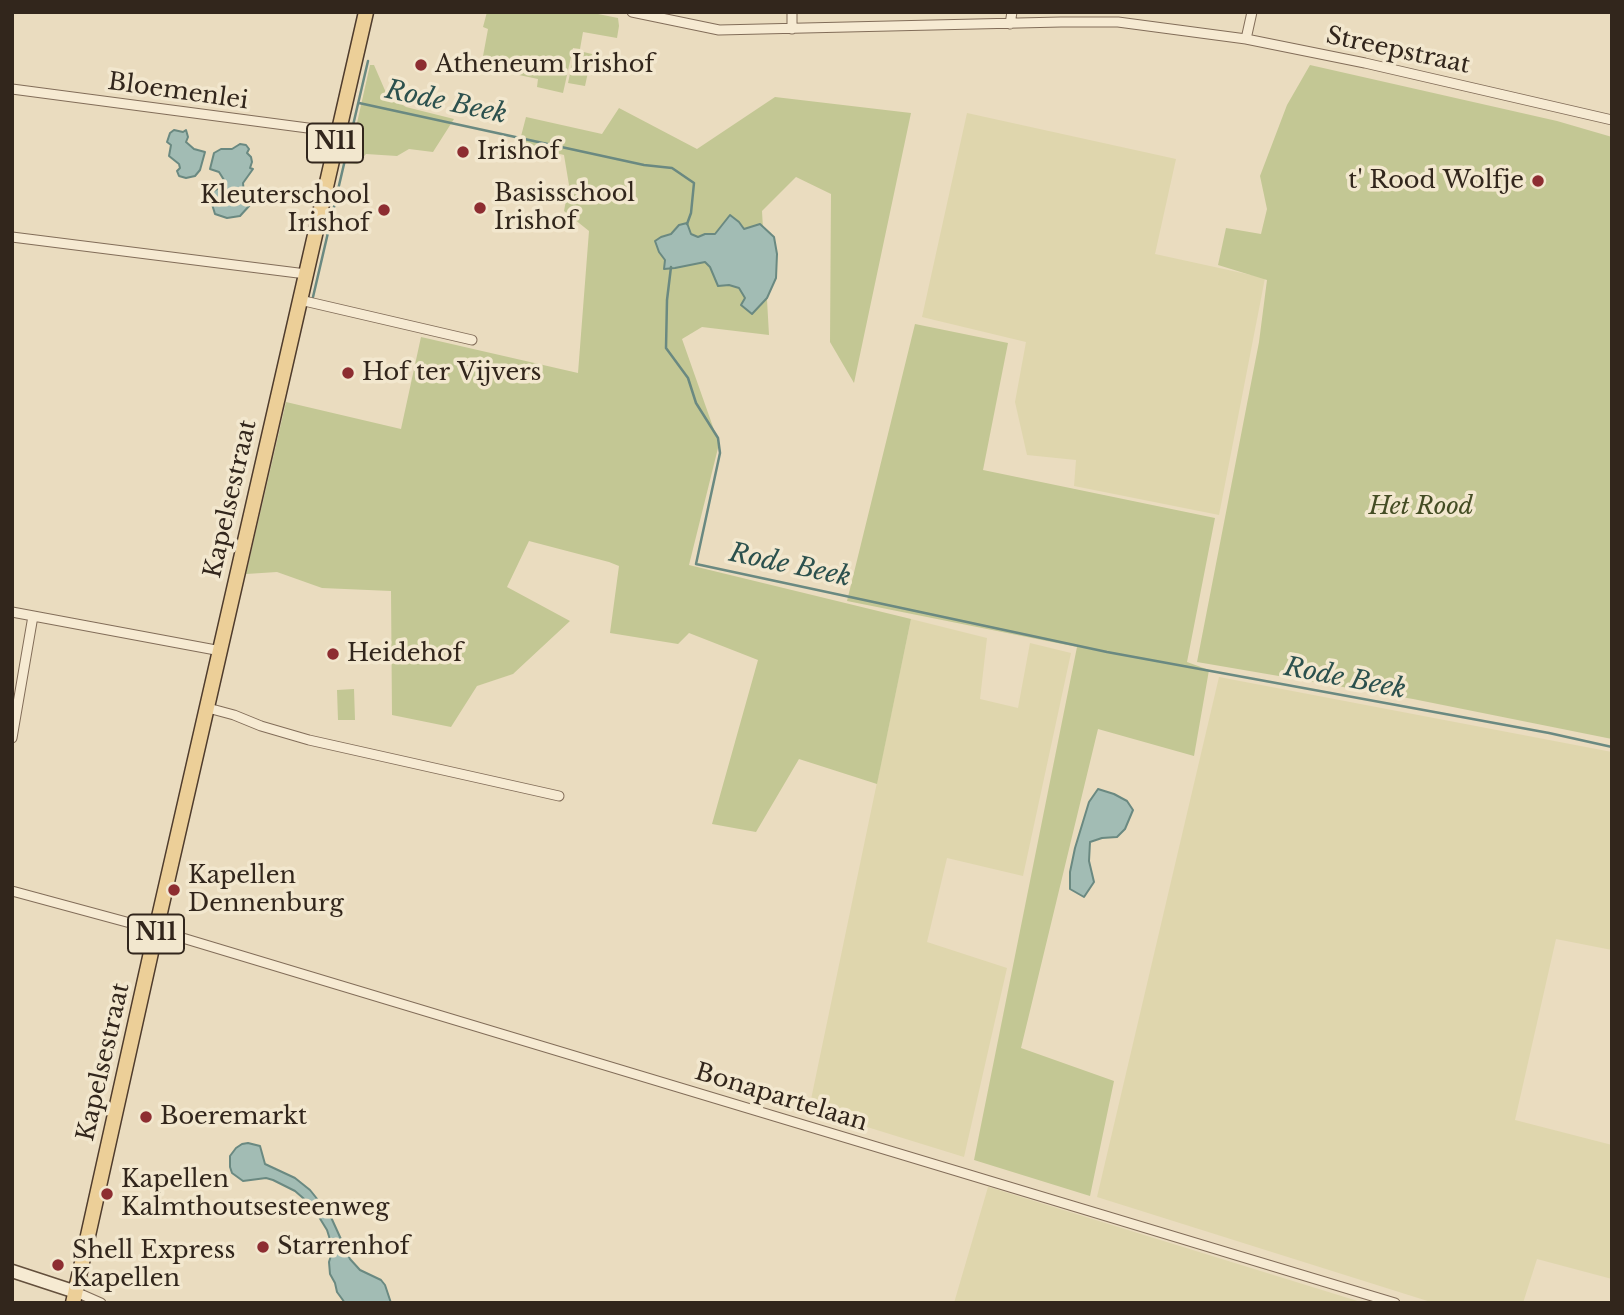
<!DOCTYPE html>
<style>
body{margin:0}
#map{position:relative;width:1624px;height:1315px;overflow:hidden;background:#eadcbf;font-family:"Libre Baskerville",serif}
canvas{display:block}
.frame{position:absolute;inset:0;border:14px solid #32261c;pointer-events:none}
</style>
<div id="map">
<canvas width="1624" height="1315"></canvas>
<div class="frame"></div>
</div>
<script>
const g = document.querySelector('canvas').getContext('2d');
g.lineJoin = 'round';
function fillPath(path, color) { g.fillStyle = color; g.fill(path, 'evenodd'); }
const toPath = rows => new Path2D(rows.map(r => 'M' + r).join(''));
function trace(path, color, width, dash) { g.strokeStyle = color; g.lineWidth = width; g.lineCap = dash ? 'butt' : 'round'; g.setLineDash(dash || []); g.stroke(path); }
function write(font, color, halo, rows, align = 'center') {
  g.font = font + ' "Libre Baskerville",serif'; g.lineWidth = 7; g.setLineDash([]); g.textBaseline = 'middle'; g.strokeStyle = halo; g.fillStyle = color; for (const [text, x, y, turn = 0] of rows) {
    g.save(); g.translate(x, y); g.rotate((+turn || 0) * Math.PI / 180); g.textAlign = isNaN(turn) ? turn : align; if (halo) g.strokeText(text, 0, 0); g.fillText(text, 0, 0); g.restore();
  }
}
fillPath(toPath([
 [967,113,1176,159,1155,254,1265,278,1219,515,1074,486,1076,460,1027,455,1015,402,1026,342,922,317],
 [911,619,987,638,980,699,1018,708,1030,643,1071,653,1023,876,947,858,927,942,1007,968,964,1157,809,1109],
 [1219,677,1612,752,1612,950,1556,939,1515,1120,1612,1145,1612,1279,1537,1259,1523,1303,1434,1303,1097,1197],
 [988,1187,989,1187,1364,1303,954,1303]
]), '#dfd6ad');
fillPath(toPath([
 [487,12,588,12,618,18,619,26,617,38,583,32,580,49,573,48,563,93,537,87,538,79,481,67,488,29,483,27],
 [575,50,592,54,585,86,568,83],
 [370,65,374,65,387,95,406,107,454,119,433,152,409,149,397,156,366,154,357,164,348,163],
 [1310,65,1557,121,1612,137,1612,739,1413,699,1197,662,1259,342,1267,280,1218,265,1226,228,1261,234,1267,209,1260,176,1287,105],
 [775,97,911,113,854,383,830,342,831,194,796,177,762,211,769,335,702,327,682,339,719,444,689,565,911,619,877,784,799,759,756,832,712,824,758,660,689,633,678,644,610,633,619,566,609,562,529,541,507,587,570,621,513,674,477,686,451,727,392,715,391,591,322,588,277,572,246,574,286,402,401,429,421,337,578,373,589,231,564,211,569,185,564,155,519,144,526,117,602,134,619,108,697,149],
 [915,324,1008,343,983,470,1215,518,1187,662,1209,670,1194,756,1098,729,1021,1048,1114,1081,1090,1196,974,1160,1077,647,847,601],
 [354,689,355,720,338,720,337,690]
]), '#c3c794');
const water = toPath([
 [174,130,183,132,186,130,188,137,186,142,194,149,205,152,200,170,195,176,186,178,179,176,177,171,180,168,179,164,169,156,171,145,167,142,170,133,174,130],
 [240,144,246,145,249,149,247,153,251,157,252,162,250,168,253,169,243,183,244,193,251,201,250,205,240,216,227,218,215,214,211,201,206,195,208,190,214,191,219,188,224,180,219,172,210,169,214,153,221,149,232,149,240,144],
 [730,215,739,222,744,229,760,224,774,237,777,254,776,278,767,298,752,314,741,305,745,298,739,288,729,285,718,286,710,267,705,262,675,268,664,269,665,260,659,252,655,241,661,237,671,234,679,225,687,223,691,234,698,237,705,234,715,234,730,215],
 [1098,789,1114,794,1127,801,1133,810,1125,829,1117,837,1102,838,1090,842,1089,861,1094,882,1084,897,1070,889,1070,872,1075,848,1089,802,1098,789],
 [248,1143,260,1146,265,1164,295,1178,310,1190,330,1215,350,1259,360,1270,381,1280,385,1285,391,1303,345,1303,337,1292,335,1283,330,1274,329,1262,333,1249,327,1230,319,1217,310,1204,295,1191,273,1180,266,1178,243,1181,232,1173,230,1167,230,1156,236,1148,242,1144,248,1143]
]);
fillPath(water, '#a2bcb4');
trace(water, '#6a8981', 2);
trace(toPath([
 [359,103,644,165,672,168,694,183,691,213,687,224],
 [671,267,667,300,666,348,688,378,696,403,718,438,720,453,696,564,1107,652,1549,733,1612,747],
 [313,297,368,61]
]), '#6a8981', 2.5);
const street = toPath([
 [632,12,719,30,1061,22,1118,22,1246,39,1365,63,1612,120],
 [1010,24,1012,12],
 [792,29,792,12],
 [1246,39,1252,12],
 [12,89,338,132],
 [12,237,306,274],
 [300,300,472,340],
 [12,612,221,651],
 [208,708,234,715,261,726,309,740,559,796],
 [12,738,33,616],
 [12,891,156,930,1395,1303],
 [76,1292,101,1303]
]);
const secondary = toPath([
 [12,1271,76,1292]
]);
const primary = toPath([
 [73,1303,156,930,366,12]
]);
trace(street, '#826d59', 11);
trace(secondary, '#634f3c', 15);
trace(primary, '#4f3c2d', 17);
trace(street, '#f6ead2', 9);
trace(secondary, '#f6ead2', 12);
trace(primary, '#eccf98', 14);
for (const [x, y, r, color] of [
 [421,65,7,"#8d2d31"],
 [463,152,7,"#8d2d31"],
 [1538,181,7,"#8d2d31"],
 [480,208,7,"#8d2d31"],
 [384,210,7,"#8d2d31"],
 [348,373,7,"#8d2d31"],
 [333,654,7,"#8d2d31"],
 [174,890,7,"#8d2d31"],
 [146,1117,7,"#8d2d31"],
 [107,1194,7,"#8d2d31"],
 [263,1247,7,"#8d2d31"],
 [58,1265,7,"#8d2d31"]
]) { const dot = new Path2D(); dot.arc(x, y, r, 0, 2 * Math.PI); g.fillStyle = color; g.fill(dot); trace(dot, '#f2e7ce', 2.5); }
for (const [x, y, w] of [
 [335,143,56],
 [156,934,56]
]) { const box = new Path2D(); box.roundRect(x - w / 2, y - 19.5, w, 39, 5); g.fillStyle = '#f2e7ce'; g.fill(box); trace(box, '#32261c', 2); }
write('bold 23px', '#32261c', null, [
 ["N11",335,143],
 ["N11",156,934]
]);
write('24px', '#32261c', '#f2e7ce', [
 ["Streepstraat",1398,51,12],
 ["Bloemenlei",178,92,8],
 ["Kapelsestraat",231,499,-77],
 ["Kapelsestraat",104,1062,-77],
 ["Bonapartelaan",781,1098,17]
]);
write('24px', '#32261c', '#f2e7ce', [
 ["Atheneum Irishof",435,65],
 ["Irishof",477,152],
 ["t' Rood Wolfje",1524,181,"right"],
 ["Basisschool",494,194],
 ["Irishof",494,222],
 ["Kleuterschool",370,196,"right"],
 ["Irishof",370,224,"right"],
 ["Hof ter Vijvers",362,373],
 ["Heidehof",347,654],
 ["Kapellen",188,876],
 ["Dennenburg",188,904],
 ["Boeremarkt",160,1117],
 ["Kapellen",121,1180],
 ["Kalmthoutsesteenweg",121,1208],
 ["Starrenhof",277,1247],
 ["Shell Express",72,1251],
 ["Kapellen",72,1279]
], 'left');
write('italic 24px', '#444d24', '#f2e7ce', [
 ["Het Rood",1421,507]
]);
write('italic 26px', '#2c514e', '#f2e7ce', [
 ["Rode Beek",446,103,12],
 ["Rode Beek",790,566,12],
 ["Rode Beek",1345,679,11]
]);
</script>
